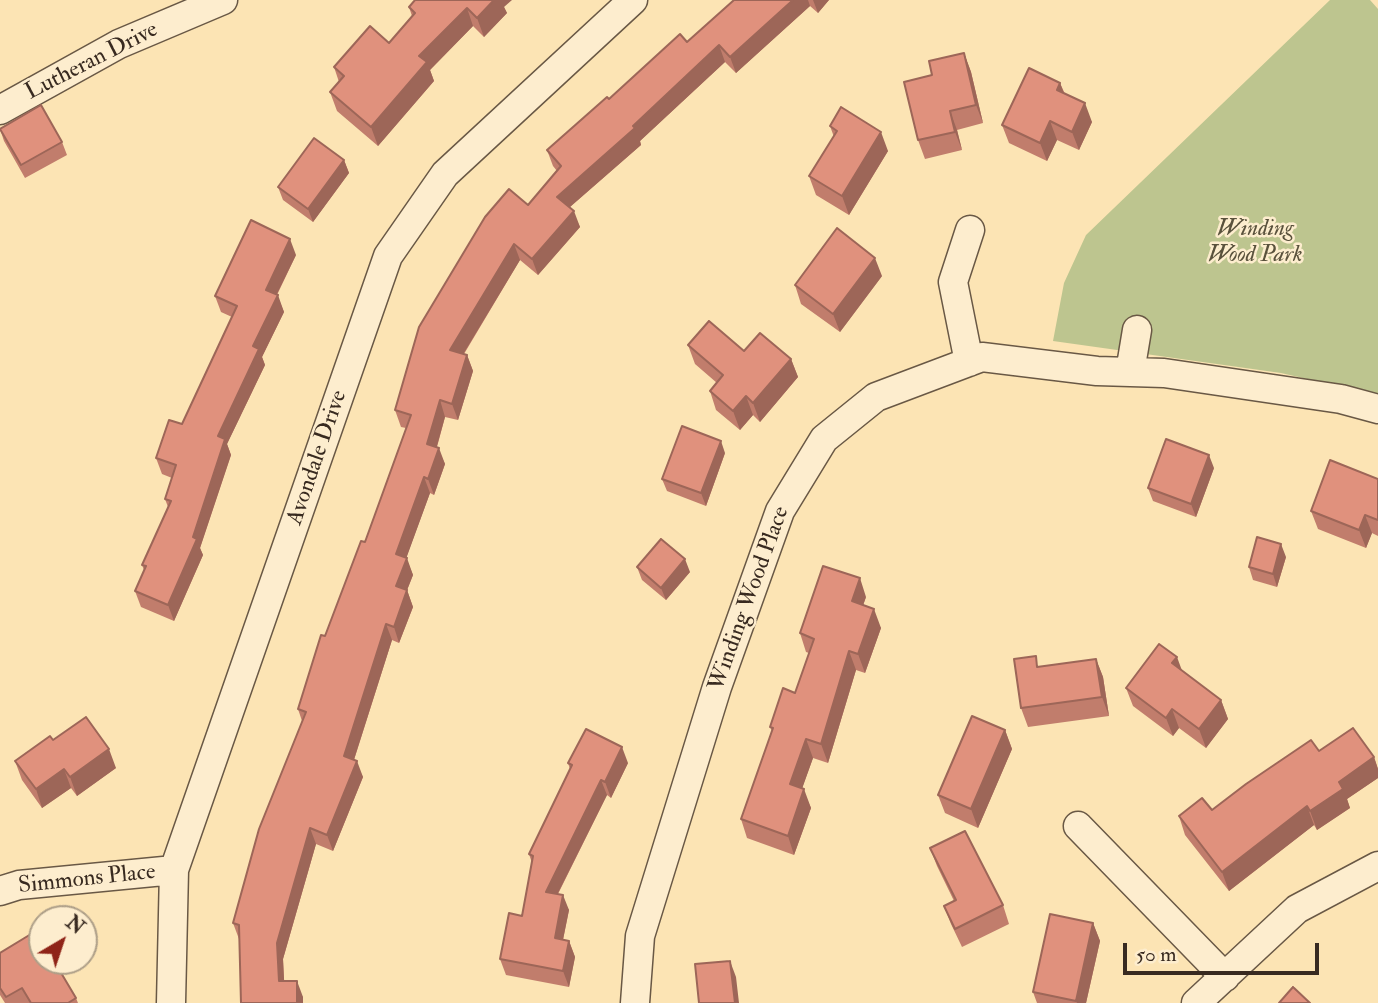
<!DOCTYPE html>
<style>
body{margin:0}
#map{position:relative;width:1378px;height:1003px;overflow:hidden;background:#fce4b4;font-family:"IM FELL Double Pica",serif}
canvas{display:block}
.north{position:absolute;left:28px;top:905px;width:70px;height:70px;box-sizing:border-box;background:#fdedce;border:2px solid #ae9f88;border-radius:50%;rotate:39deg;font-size:19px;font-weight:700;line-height:28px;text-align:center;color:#382a20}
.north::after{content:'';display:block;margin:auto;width:24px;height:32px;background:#8f2418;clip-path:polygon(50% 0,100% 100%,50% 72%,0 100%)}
.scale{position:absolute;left:1123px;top:943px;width:196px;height:32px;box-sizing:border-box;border:4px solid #382a20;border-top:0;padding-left:9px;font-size:21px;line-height:24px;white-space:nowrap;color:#382a20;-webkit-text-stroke:5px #fdedce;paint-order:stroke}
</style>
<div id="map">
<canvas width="1378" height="1003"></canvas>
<div class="north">N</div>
<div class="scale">50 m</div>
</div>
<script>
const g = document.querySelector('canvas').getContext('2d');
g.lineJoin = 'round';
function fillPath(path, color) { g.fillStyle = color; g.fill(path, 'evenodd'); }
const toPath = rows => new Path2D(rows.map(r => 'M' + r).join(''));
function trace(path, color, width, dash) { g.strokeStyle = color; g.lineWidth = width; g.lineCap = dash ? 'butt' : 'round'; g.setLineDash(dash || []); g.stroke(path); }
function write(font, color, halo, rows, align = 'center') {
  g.font = font + ' "IM FELL Double Pica",serif'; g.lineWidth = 5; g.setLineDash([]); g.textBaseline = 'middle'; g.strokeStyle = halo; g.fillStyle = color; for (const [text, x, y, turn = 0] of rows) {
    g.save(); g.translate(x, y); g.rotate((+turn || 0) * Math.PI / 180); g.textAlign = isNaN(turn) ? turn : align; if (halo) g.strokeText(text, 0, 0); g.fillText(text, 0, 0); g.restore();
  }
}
fillPath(toPath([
 [1330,0,1370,0,1378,9,1378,395,1281,373,1053,341,1064,283,1086,235]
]), '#bdc58f');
const street = toPath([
 [0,110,119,44,223,0],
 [969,362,953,282,970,230],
 [1130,372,1137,330],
 [1078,826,1225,977],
 [0,891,19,885,174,870],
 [171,1003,174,870,388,256,445,174,633,0],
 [635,1003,640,936,717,687,780,511,824,439,876,397,982,357,1097,371,1164,373,1341,399,1378,409],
 [1196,1003,1297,909,1378,866]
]);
trace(street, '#695845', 31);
trace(street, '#fdedce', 28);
fillPath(toPath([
 [734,0,829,0,818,13,810,6,736,73,725,62,640,141,641,145,570,207,580,227,538,275,520,260,464,354,467,355,473,371,458,420,445,417,437,447,445,464,434,495,430,493,406,558,413,575,407,590,413,607,399,643,392,640,354,760,363,777,333,851,316,844,283,959,284,981,303,997,303,1003,239,939,233,923,302,721,298,709,325,636,365,542,406,428,401,427,395,410,528,205,557,171,553,166,547,150,609,99,687,42],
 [409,7,504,7,507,13,484,37,473,26,430,70,434,81,378,146,337,111,330,92,339,82,334,67,389,43,412,16],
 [964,53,971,72,983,123,957,130,962,150,925,159,918,140,932,75],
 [1060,83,1065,94,1092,122,1079,150,1057,140,1047,161,1009,143,1002,125],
 [830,126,888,151,849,215,816,195,809,176,834,137],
 [0,129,62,142,67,155,25,178,4,141],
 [344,160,349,173,313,222,283,200,278,187],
 [296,255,277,295,284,312,262,357,265,365,227,444,231,455,200,548,203,555,174,621,141,607,135,591,144,570,142,565,168,507,165,499,172,478,162,474,156,458,182,424,232,317,221,312,215,296],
 [882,276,840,332,801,304,795,285],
 [688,345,744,351,791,359,798,377,760,422,753,415,740,430,716,410,710,391,717,383,695,364],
 [725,453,706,506,667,491,662,479],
 [1214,468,1196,517,1153,501,1148,488],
 [1378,479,1378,536,1372,533,1366,548,1318,529,1311,511],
 [1286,557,1277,587,1253,580,1249,567],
 [637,567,690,572,666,600,642,580],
 [866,597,863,605,881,628,865,673,856,670,828,763,813,758,802,788,811,808,794,855,747,838,741,819,772,731,770,727,795,693,809,653,806,652,800,633],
 [1096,659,1103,677,1109,716,1028,727,1021,708,1040,667],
 [1182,671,1221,700,1228,719,1206,748,1179,728,1173,736,1133,706,1126,688],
 [1005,730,1012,749,978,828,945,813,938,795],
 [53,740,116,768,77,796,71,788,42,808,22,780,15,761],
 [1319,751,1374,757,1378,769,1378,778,1347,799,1350,808,1317,830,1314,825,1229,891,1185,835,1179,816,1212,810],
 [568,763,628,763,611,798,607,795,558,894,569,910,563,940,569,941,575,957,569,987,506,975,500,959,522,916,532,863,529,854,570,769],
 [930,848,1003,905,1009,924,962,947,951,924,944,906,954,901,937,866],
 [1093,923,1100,941,1086,1003,1037,1003,1033,992],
 [0,953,76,998,78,1003,5,1003,0,995]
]), '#c17d6c');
fillPath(toPath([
 [494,0,512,0,504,7,507,13,484,37,477,18],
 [793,0,808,0,810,6,736,73,730,57],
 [813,0,829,0,818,13],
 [467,8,473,26,430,70,434,81,378,146,371,127,419,56],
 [719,45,725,62,640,141,641,145,563,213,557,197],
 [964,53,971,72,983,123,976,105],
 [1060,83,1067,101,1057,90],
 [1085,103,1092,122,1079,150,1072,132],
 [950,111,957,130,962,150,955,132],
 [1050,121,1057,140,1047,161,1040,143],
 [881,132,888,151,849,215,842,196],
 [344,160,349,173,313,222,308,209],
 [574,211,580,227,538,275,532,259],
 [290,239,296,255,271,306,266,290],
 [514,244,520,260,456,366,450,350],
 [875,258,882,276,840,332,833,314],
 [278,295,284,312,262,357,265,365,227,444,231,455,200,548,203,555,174,621,168,605,193,537,218,436,253,346],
 [467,355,473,371,458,420,452,404],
 [791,359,798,377,760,422,753,403],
 [746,396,753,415,740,430,733,411],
 [440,400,445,417,433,460,427,444],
 [721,441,725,453,706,506,701,493],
 [439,448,445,464,434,495,428,479],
 [1209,455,1214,468,1196,517,1191,504],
 [424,477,430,493,402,570,396,554],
 [1365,515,1372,533,1366,548,1359,530],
 [1281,544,1286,557,1277,587,1273,574],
 [407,558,413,575,402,603,396,586],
 [685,559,690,572,666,600,661,588],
 [860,578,866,597,858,620,852,601],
 [407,590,413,607,399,643,394,627],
 [874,609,881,628,865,673,858,654],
 [386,624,392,640,350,772,344,756],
 [849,651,856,670,828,763,821,744],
 [1177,657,1184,676,1172,663],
 [1096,659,1103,677,1109,716,1102,697],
 [1221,700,1228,719,1206,748,1199,729],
 [1172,709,1179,728,1173,736,1166,718],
 [1005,730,1012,749,978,828,971,809],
 [806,739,813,758,797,803,790,784],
 [622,747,628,763,611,798,605,782],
 [109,749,116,768,77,796,70,777],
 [1374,757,1378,769,1378,778,1347,799,1350,808,1317,830,1310,811,1339,782],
 [357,761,363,777,333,851,327,835],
 [64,769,71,788,42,808,36,789],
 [601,780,607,795,551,907,546,892],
 [804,789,811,808,794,855,788,836],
 [1307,806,1314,825,1229,891,1222,872],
 [310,828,316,844,283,959,285,998,279,981,277,943],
 [563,895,569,910,560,954,555,938],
 [1093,923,1100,941,1086,1003,1077,1003,1076,1001],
 [569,941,575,957,569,987,563,971],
 [730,961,736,977,739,1003,735,1003],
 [297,981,303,997,303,1003,297,1003]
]), '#9d6658');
const building = toPath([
 [415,0,494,0,477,18,467,8,419,56,427,62,371,127,330,92,344,76,334,67,370,26,389,43,415,13,409,7,415,0],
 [734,0,793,0,730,57,719,45,633,126,635,128,557,197,574,211,532,259,514,244,450,350,467,355,452,404,440,400,427,444,439,448,428,479,424,477,396,554,407,558,396,586,407,590,394,627,386,624,344,756,357,761,327,835,310,828,277,943,279,981,297,981,297,1003,241,1003,239,925,233,923,259,829,306,712,298,709,321,635,325,636,361,541,365,542,411,415,395,410,419,327,485,217,509,189,528,205,561,166,547,150,607,97,609,99,680,34,687,42,734,0],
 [964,53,976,105,950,111,955,132,918,140,904,82,932,75,929,61,964,53],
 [1029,68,1060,83,1057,90,1085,103,1072,132,1050,121,1040,143,1002,125,1029,68],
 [41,105,62,142,21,165,0,129,41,105],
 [841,107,881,132,842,196,809,176,837,131,830,126,841,107],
 [314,138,344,160,308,209,278,187,314,138],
 [251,220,290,239,266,290,278,295,253,346,259,349,218,436,225,439,193,537,197,539,168,605,135,591,146,566,142,565,171,501,165,499,176,465,156,458,169,420,182,424,237,306,215,296,251,220],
 [837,228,875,258,833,314,795,285,837,228],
 [709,321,744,351,760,333,791,359,753,403,746,396,733,411,710,391,723,375,688,345,709,321],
 [682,426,721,441,701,493,662,479,682,426],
 [1166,439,1209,455,1191,504,1148,488,1166,439],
 [1330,460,1378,479,1378,520,1365,515,1359,530,1311,511,1330,460],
 [1257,537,1281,544,1273,574,1249,567,1257,537],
 [661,539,685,559,661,588,637,567,661,539],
 [823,566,860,578,852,601,874,609,858,654,849,651,821,744,806,739,790,784,804,789,788,836,741,819,773,728,770,727,783,688,795,693,814,639,800,633,823,566],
 [1159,644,1177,657,1172,663,1221,700,1199,729,1172,709,1166,718,1126,688,1159,644],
 [1036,656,1037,667,1096,659,1102,697,1021,708,1014,659,1036,656],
 [972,716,1005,730,971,809,938,795,972,716],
 [86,717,109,749,70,777,64,769,36,789,15,761,50,736,53,740,86,717],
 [1353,728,1374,757,1339,782,1343,789,1310,811,1307,806,1222,872,1179,816,1202,798,1212,810,1246,784,1311,740,1319,751,1353,728],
 [586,729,622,747,605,782,601,780,546,892,563,895,555,938,569,941,563,971,500,959,509,913,522,916,533,856,529,854,572,765,568,763,586,729],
 [965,831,1003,905,955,929,944,906,956,900,930,848,965,831],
 [1050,914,1093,923,1076,1001,1033,992,1050,914],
 [36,931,42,942,42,961,54,961,76,998,68,1003,31,1003,22,988,6,997,0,988,0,953,36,931],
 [730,961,735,1003,699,1003,695,964,730,961],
 [1293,987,1310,1003,1279,1003,1293,987]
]);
fillPath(building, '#e0917d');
trace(building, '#9d6658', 2);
write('23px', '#382a20', '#fdedce', [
 ["Lutheran Drive",92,62,-27],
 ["Avondale Drive",318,458,-71],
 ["Winding Wood Place",750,599,-70],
 ["Simmons Place",87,880,-6]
]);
write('italic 23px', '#59513c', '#fdedce', [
 ["Winding",1255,230],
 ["Wood Park",1255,256]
]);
</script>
